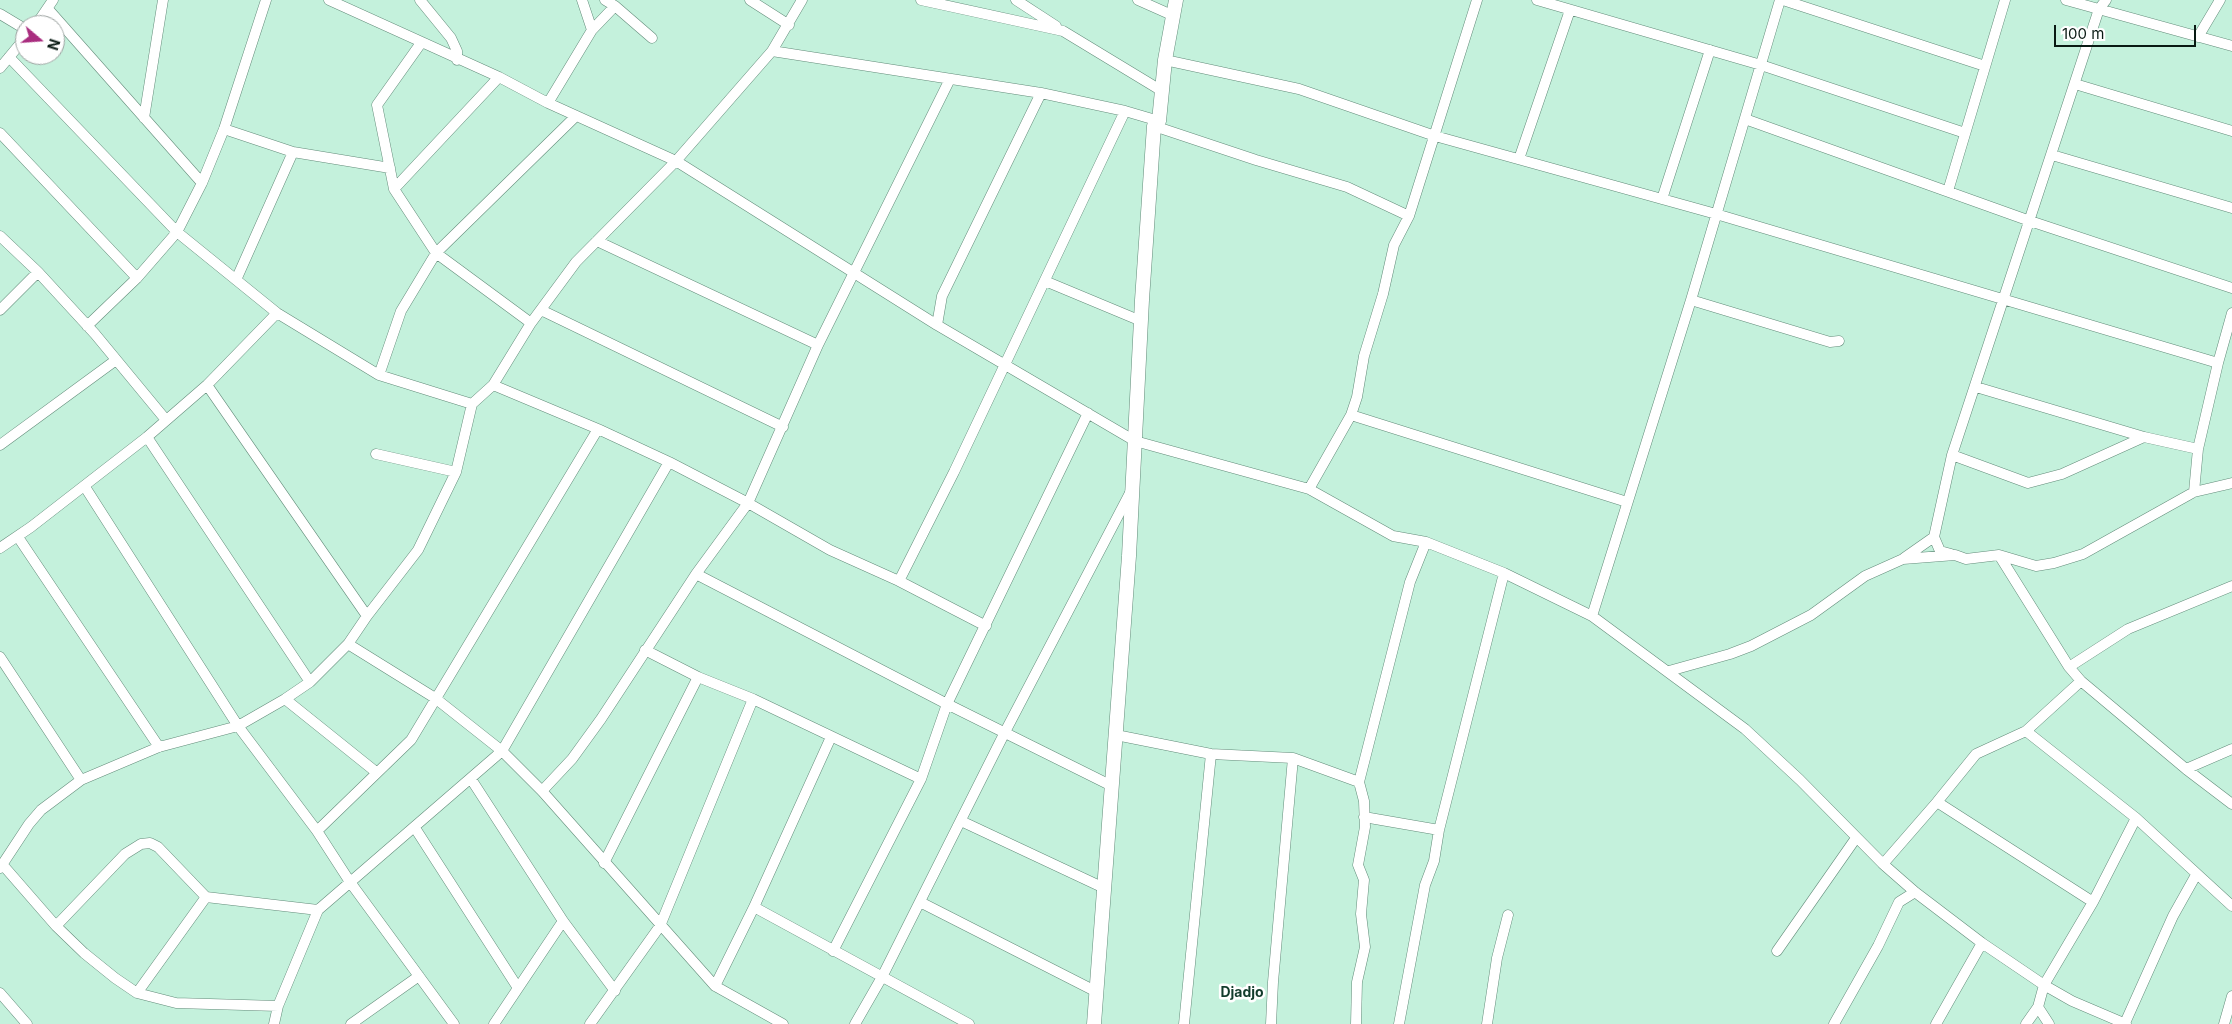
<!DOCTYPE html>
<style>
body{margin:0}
#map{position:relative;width:2232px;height:1024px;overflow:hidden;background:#c4f1dc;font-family:Inter,sans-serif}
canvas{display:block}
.north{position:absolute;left:15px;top:15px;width:50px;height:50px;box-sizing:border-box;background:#fff;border:1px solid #9da3a1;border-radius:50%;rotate:108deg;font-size:14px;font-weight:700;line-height:20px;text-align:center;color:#091a13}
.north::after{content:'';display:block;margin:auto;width:18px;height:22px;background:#a92d7f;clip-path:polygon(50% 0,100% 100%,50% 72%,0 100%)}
.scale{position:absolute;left:2054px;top:25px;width:142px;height:22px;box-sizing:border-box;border:2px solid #091a13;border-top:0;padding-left:6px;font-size:15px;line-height:18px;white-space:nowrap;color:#091a13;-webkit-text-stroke:4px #fff;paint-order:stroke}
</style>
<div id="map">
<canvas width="2232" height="1024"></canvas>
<div class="north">N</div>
<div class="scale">100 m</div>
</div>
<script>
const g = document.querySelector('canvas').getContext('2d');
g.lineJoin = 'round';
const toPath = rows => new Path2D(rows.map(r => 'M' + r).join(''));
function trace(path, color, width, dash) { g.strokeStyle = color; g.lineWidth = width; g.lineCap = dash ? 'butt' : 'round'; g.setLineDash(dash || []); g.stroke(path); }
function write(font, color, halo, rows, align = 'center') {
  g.font = font + ' Inter,sans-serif'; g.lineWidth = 5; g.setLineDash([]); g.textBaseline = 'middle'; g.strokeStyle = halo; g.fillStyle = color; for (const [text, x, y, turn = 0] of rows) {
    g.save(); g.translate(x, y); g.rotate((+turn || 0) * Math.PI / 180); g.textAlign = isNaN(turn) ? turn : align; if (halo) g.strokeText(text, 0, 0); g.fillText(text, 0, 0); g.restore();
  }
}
const street = toPath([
 [329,0,499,77,548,103,676,161,937,325,1135,441,1309,489,1393,536,1426,542,1504,573,1592,616,1745,729,1800,780,1883,864,1915,892,1982,943,2044,985,2072,1001,2126,1024],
 [420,0,451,38,457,51,457,60],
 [582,0,592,30],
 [605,0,615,6,652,38],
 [750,0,789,25],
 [921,0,1063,31,1162,91],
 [1016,0,1056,26],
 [1138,0,1174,16],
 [1537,0,1761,65,1965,133],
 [1783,0,1985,66],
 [2066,0,2232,46],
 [48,9,202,183],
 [0,14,25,29],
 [36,25,53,0],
 [2198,37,2220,0],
 [421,43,377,105,394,189,436,253,531,323],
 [772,51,1041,93,1125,111,1159,121],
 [9,57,177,232,277,313,379,375,472,404],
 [1165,60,1299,89,1435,136,1716,214,2218,363],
 [0,68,25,38],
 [2075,84,2232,131],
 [548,103,592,30,615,6],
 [144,118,163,0],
 [1745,119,2030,221,2232,288],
 [1154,126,1256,160,1347,187,1409,216],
 [224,129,293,152,390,168],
 [0,133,137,278],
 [2052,155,2232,208],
 [1519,159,1570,10],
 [394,189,499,77],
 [1948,191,2005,0],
 [1662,199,1710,50],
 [0,236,38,272,95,334,166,420],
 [597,241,818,345],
 [236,280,293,152],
 [1045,281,1141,321],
 [1691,300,1830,342,1839,341],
 [0,310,38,272],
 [541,310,783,427],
 [937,325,942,296,1041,93],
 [87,326,137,278,177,232,202,183,224,129,266,0],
 [379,375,401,311,436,253,576,116],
 [207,385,367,616],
 [493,385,598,429,669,462,748,503,830,550,899,581,986,626],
 [1976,387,2144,437,2198,449],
 [1351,415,1627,502],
 [147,437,310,682],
 [0,445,116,360],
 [376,454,456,472],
 [1952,455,2028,483,2062,474,2144,437],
 [85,487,238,726,317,831,350,882,454,1024],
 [1309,489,1351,415,1357,397,1364,356,1383,294,1394,245,1409,216,1477,0],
 [2194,492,2198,449,2218,363,2232,313],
 [18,537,159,747],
 [1934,537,1940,551,1951,554],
 [0,548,31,527,147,437,207,385,277,313],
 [1999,555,2069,667,2081,681,2186,769,2232,804],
 [1904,558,1934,537,1952,455,2099,9,2106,0],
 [696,574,947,704,1112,786],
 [899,581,954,472,1125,111],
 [1592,616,1691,300,1780,0],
 [348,644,435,698,502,751,542,791,715,986,783,1024],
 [645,650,698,677,753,699,921,779],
 [0,657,81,780],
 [2069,667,2128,629,2232,586],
 [1669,671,1730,654,1751,646,1811,615,1865,576,1903,559,1955,555,1966,559,1999,555,2036,566,2054,563,2083,554,2194,492,2232,483],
 [285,699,376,772],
 [2026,731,2136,818,2232,906],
 [1116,735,1211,754,1293,758,1359,782],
 [2186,769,2232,749],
 [471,779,563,921,615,991],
 [542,791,572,759,601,719,696,574,748,503,818,345,950,79],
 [1937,802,2093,902],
 [1364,817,1439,830],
 [961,821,1104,888],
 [415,828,518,988],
 [317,831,411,740,598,429],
 [604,863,698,677],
 [2,864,56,926,84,953,115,978,137,993,176,1003,278,1006],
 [1883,864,1937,802,1976,754,2026,731,2081,681],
 [0,868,29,824,41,810,81,780,159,747,238,726,285,699,310,682,348,644,367,616,418,550,456,472,472,404,493,385,531,323,576,262,676,161,772,51,802,0],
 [920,902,1095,991],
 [754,907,969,1024],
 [56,926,125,854,141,844,150,843,158,847,206,897,318,910],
 [833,951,921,779,947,704,1088,413],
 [1777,951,1856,838],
 [715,986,754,907,831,737],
 [0,993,27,1024],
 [137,993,206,897],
 [2038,1007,2049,1024],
 [2125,1023,2173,916,2196,875],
 [274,1024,278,1006,318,910,502,751,669,462],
 [351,1024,419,976],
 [494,1024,563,921],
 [590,1024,660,926,753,699],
 [855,1024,882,977,1005,732,1131,491],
 [1184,1024,1211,754],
 [1271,1024,1273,982,1293,758],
 [1356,1024,1357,982,1365,947,1361,914,1364,880,1358,865,1365,827,1364,801,1359,782,1410,582,1426,542],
 [1399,1024,1425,885,1434,861,1439,830,1504,573],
 [1487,1024,1497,958,1508,915],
 [1834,1024,1878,946,1899,902,1915,892],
 [1936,1024,1982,943],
 [2026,1024,2038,1007,2044,985,2093,902,2136,818],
 [2224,1024,2232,996]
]);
const secondary = toPath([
 [1094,1024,1129,556,1142,300,1154,126,1159,121,1165,60,1176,0]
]);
trace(street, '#638c7a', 11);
trace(secondary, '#638c7a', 15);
trace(street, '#fff', 10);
trace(secondary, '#fff', 14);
write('bold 14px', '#133c2c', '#fff', [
 ["Djadjo",1242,993]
]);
</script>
